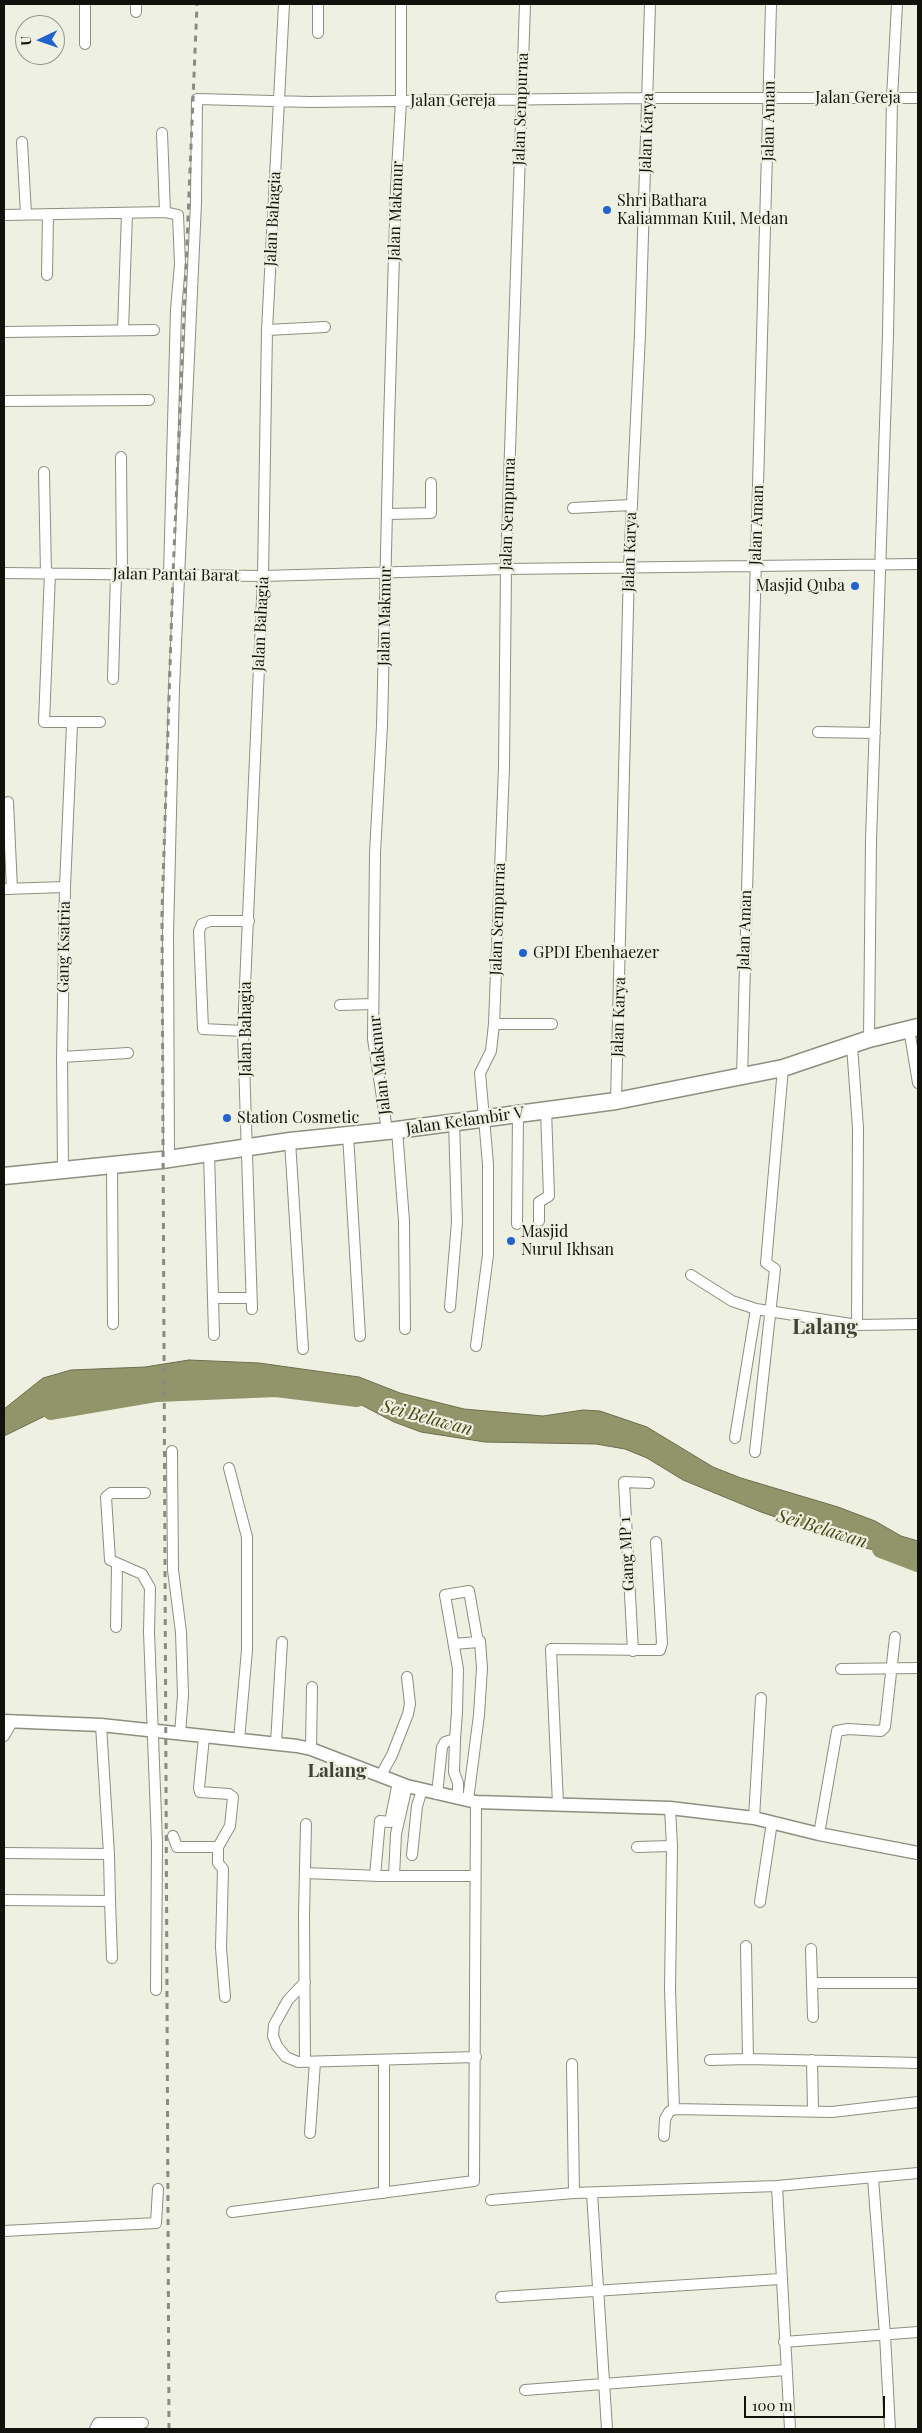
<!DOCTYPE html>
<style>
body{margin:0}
#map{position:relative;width:922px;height:2433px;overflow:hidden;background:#eef0e1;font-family:"Playfair Display",serif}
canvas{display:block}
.frame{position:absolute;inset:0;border:5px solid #12120d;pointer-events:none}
.north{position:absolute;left:15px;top:15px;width:50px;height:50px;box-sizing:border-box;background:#eef0e1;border:1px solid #96978c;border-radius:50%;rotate:267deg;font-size:14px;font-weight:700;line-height:20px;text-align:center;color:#12120d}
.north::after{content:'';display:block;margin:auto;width:18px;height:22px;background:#2262ce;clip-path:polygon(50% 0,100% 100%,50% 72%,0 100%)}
.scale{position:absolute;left:744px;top:2396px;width:141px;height:22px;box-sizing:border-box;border:2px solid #12120d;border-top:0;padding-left:6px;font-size:15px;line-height:18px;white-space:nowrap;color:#12120d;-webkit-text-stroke:4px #eef0e1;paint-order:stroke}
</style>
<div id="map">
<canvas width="922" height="2433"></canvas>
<div class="frame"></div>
<div class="north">U</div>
<div class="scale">100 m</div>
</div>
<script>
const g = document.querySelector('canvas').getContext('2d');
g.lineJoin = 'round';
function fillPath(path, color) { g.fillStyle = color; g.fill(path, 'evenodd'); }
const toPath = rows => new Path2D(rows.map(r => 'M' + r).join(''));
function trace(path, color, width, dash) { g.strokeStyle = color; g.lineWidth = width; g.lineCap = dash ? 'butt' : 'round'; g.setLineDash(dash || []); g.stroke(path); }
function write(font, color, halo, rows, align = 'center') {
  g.font = font + ' "Playfair Display",serif'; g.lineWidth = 4.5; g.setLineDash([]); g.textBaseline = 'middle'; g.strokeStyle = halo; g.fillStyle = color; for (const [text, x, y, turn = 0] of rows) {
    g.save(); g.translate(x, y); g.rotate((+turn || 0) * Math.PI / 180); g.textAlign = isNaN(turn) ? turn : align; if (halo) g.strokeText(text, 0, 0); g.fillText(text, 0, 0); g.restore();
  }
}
const water = toPath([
 [189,1360,259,1363,359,1377,400,1393,464,1409,543,1416,583,1410,600,1411,647,1427,713,1467,741,1478,838,1507,875,1521,901,1536,918,1541,918,1561,862,1547,761,1512,683,1480,647,1458,625,1449,596,1444,485,1442,421,1432,394,1422,352,1400,311,1389,224,1387,123,1396,79,1404,47,1415,4,1436,4,1409,43,1378,71,1370,145,1367,189,1360]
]);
fillPath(water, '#929469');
trace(water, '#6c6d4d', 1);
trace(toPath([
 [51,1411,157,1393,276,1388,357,1398],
 [881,1549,918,1563]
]), '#929469', 18);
const minor = toPath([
 [85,4,85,44],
 [136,4,136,12],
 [318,4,318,33],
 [162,133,165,212],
 [22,142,26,214],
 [4,215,165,212,178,215,180,264,176,310,169,575],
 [47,275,48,214],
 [123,330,127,213],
 [267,330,325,327],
 [4,332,154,330],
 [4,401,149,400],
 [121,457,122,574],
 [44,472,46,573],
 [573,508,631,505],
 [388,514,431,513,431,483],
 [4,573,263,576,506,569,918,564],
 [50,573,44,722,100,722],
 [113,679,116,574],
 [818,732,875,733],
 [8,802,12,889],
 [4,889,65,887],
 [340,1005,373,1004],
 [494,1024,552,1024],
 [909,1029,918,1083],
 [243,1031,203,1029,199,931,202,924,210,921,249,921],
 [869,1039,871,840,888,335,892,98,897,4],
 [852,1046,858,1128,857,1325],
 [62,1057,128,1053],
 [742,1077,771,4],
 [616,1101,629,567,640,334,650,4],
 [387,1130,373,1039,375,853,382,726,389,423,396,188,401,101,401,4],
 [397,1130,404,1221,405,1329],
 [348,1134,360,1336],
 [290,1141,303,1349],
 [209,1152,214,1335],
 [169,1159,168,935,174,688,196,203,197,99,310,102,649,98,918,98],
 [112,1165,113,1324],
 [63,1170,62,1057,65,887,72,724],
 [539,1221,539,1202,549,1196,546,1110],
 [517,1224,518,1113],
 [691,1275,732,1301,756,1309,857,1325,918,1324],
 [213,1298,251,1298],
 [450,1307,457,1222,454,1121],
 [252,1309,243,1031,263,576,267,330,284,4],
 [476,1346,488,1255,488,1164,480,1073,491,1051,494,1024,504,767,506,569,525,4],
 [735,1438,756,1309],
 [172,1451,173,1570,181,1632,183,1695,180,1734],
 [755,1452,775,1269,766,1263,783,1068],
 [229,1468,247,1537,247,1650,239,1740],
 [145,1493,111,1493,106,1497,110,1560,142,1574,150,1588,149,1632,157,1843,156,1990],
 [116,1627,117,1565],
 [454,1644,478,1642],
 [633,1651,624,1482,649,1483],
 [841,1669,918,1668],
 [4,1736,12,1722],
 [204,1737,199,1788,200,1792,229,1794,233,1797,230,1826,218,1847,218,1863,223,1869,221,1948,225,1997],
 [455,1740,454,1772,458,1783,458,1798],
 [276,1743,282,1642],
 [311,1749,312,1687],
 [381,1775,392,1755,408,1714,410,1704,407,1677],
 [437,1794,442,1747,445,1742,455,1739,457,1712,458,1669,445,1595,469,1591,478,1642,480,1641,482,1668,479,1715,468,1800],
 [558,1804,551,1649,660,1650,662,1643,656,1542],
 [670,1808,672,1846,670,1989,674,2109],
 [754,1818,761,1698],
 [819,1834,837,1731,848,1729,881,1731,885,1727,895,1637],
 [173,1836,177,1847,218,1847],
 [637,1847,672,1846],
 [4,1853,109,1854,101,1725],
 [412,1855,417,1806,422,1790],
 [305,1873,380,1876,475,1876],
 [375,1876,380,1821,390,1822,398,1782],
 [394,1876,396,1834,407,1786],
 [4,1900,110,1901,109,1854],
 [110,1901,112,1958],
 [760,1902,772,1822],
 [746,1946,748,2059,918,2063],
 [811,1949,813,2017],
 [305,1982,288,2000,274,2025,273,2036,277,2046,286,2057,298,2062,476,2057],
 [813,1983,918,1983],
 [710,2060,748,2059],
 [812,2060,813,2110],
 [305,2062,304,1915,306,1824],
 [572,2064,574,2193],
 [310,2133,315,2062],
 [664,2136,665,2119,669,2112,674,2109,832,2112,918,2102],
 [873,2178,885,2335,890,2429],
 [777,2186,790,2429],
 [384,2193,384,2061],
 [592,2193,607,2429],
 [491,2200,574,2193,777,2186,918,2173],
 [232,2212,474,2181,476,1802],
 [4,2231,156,2223,158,2189],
 [501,2297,780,2279],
 [784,2342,918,2332],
 [525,2390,786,2370],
 [95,2429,98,2423,143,2423]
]);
const tertiary = toPath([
 [4,1721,101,1725,297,1746,311,1749,407,1786,476,1802,670,1808,754,1818,819,1834,918,1853]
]);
const primary = toPath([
 [4,1176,162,1160,290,1141,397,1130,616,1101,783,1068,869,1039,918,1027]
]);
trace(minor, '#8e8f81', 12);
trace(tertiary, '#8e8f81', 15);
trace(primary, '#8e8f81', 19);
trace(minor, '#fff', 10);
trace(tertiary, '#fff', 12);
trace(primary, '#fff', 16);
trace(toPath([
 [169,2429,162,913,173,575,197,4]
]), '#8a8c81', 3, [6, 6]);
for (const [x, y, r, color] of [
 [607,210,5,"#2262ce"],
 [855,586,5,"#2262ce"],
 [523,953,5,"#2262ce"],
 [227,1118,5,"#2262ce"],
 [511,1241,5,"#2262ce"]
]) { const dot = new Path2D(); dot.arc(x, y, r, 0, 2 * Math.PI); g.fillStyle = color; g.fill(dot); trace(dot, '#eef0e1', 2); }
write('16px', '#12120d', '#eef0e1', [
 ["Jalan Gereja",858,98],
 ["Jalan Gereja",453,101],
 ["Jalan Sempurna",521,109,-88],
 ["Jalan Aman",769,121,-89],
 ["Jalan Karya",647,133,-88],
 ["Jalan Makmur",396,211,-88],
 ["Jalan Bahagia",273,219,-87],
 ["Jalan Sempurna",508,514,-88],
 ["Jalan Aman",757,525,-88],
 ["Jalan Karya",630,552,-88],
 ["Jalan Pantai Barat",176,575,1],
 ["Jalan Makmur",385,616,-89],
 ["Jalan Bahagia",261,624,-87],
 ["Jalan Sempurna",498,919,-88],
 ["Jalan Aman",745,930,-88],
 ["Gang Ksatria",64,947,-89],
 ["Jalan Karya",619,1017,-88],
 ["Jalan Bahagia",246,1029,-90],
 ["Jalan Makmur",380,1065,-96],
 ["Jalan Kelambir V",465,1121,-8],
 ["Gang MP 1",627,1554,-93]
]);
write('16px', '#12120d', '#eef0e1', [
 ["Shri Bathara",617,201],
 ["Kaliamman Kuil, Medan",617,219],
 ["Masjid Quba",845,586,"right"],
 ["GPDI Ebenhaezer",533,953],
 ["Station Cosmetic",237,1118],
 ["Masjid",521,1232],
 ["Nurul Ikhsan",521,1250]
], 'left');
write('italic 18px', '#474813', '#eef0e1', [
 ["Sei Belawan",427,1418,15],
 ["Sei Belawan",822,1529,17]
]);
write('bold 19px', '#424337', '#eef0e1', [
 ["Lalang",337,1771]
]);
write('bold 21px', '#424337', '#eef0e1', [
 ["Lalang",825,1327]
]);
</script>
